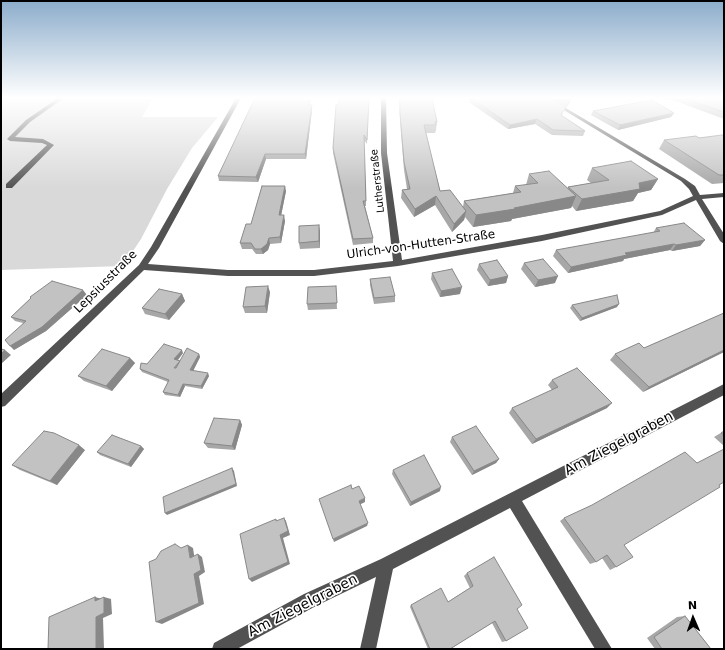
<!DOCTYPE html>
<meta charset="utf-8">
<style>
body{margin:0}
#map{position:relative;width:725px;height:650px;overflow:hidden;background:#fff;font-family:"DejaVu Sans",sans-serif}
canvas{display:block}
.frame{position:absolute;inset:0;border:2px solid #000;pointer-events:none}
.north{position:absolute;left:673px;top:598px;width:40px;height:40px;-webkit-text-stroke:3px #fff;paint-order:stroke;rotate:358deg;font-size:11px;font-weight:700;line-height:16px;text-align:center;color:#000}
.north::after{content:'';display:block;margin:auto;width:14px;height:18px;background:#000;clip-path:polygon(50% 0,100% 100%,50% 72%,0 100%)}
</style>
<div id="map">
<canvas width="725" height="650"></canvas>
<div class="frame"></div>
<div class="north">N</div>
</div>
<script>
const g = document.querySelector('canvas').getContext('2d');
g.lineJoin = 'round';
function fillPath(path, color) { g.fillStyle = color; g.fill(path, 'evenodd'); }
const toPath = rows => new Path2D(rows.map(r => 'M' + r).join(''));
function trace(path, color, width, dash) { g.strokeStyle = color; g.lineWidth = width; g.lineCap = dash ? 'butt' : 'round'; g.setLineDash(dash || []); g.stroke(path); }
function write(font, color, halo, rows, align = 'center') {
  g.font = font + ' "DejaVu Sans",sans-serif'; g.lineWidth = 3.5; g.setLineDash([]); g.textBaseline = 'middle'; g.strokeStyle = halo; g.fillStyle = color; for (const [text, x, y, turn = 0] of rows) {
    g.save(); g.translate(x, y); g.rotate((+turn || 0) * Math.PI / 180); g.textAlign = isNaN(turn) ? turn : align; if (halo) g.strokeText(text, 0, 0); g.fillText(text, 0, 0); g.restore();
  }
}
fillPath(toPath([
 [1,98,153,98,142,117,218,117,192,148,167,189,141,239,123,266,1,270]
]), '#d9d9d9');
fillPath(toPath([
 [58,98,64,98,30,122,15,137,43,139,54,145,12,188,6,188,6,184,47,145,42,143,10,141,7,139,26,120,58,98],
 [236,98,241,98,159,248,148,264,228,270,314,270,393,261,381,153,381,98,386,98,387,153,402,260,542,235,660,211,693,196,689,189,681,181,544,98,549,98,685,179,695,186,700,195,724,193,724,197,702,199,724,234,724,244,720,241,696,200,662,215,542,241,398,266,314,276,228,276,144,270,5,406,1,407,1,394,139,265,151,247,236,98],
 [724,384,724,395,522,501,612,649,595,649,510,508,393,569,376,649,360,649,376,577,316,606,237,649,212,649,214,643,304,594,381,559,724,384]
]), '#525252');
fillPath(toPath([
 [255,98,311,98,309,105,312,110,306,159,266,159,258,182,219,181,218,176],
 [369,98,367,144,364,140,366,201,366,206,365,206,373,238,373,243,353,245,333,153,333,148,338,105],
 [399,98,432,98,437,122,436,130,435,133,426,133,440,191,463,207,464,201,513,193,515,186,526,185,529,174,568,188,568,187,591,183,587,180,592,168,658,179,651,190,638,193,633,201,576,211,572,206,571,208,512,219,511,221,473,227,465,217,464,220,452,232,435,205,414,217,401,198,402,190,407,189,404,170,400,121],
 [469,98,550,98,566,107,561,116,585,131,583,136,552,135,535,124,508,129,470,103],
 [551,98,572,98,567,107],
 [667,98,724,98,724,119],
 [593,111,674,113,671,117,618,130,591,115],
 [724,136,724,183,712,184,659,149,664,140],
 [286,191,281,215,285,221,281,243,270,244,268,250,263,254,256,254,252,249,242,249,240,243,251,224],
 [656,228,705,240,700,246,672,251,670,250,624,259,623,261,568,273,553,256,556,250,653,233],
 [320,231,320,248,300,249,299,243],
 [524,263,555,283,535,287,521,269],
 [479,264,508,276,506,283,488,286,477,270],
 [432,273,460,294,440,297,431,279],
 [370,279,395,296,395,302,374,304,370,285],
 [336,286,337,309,308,310,307,304],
 [270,292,267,313,245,313,243,307],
 [182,294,185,301,169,320,145,314,142,308],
 [87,295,46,331,14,350,23,323,15,321,11,317,31,298,30,297],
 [572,305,617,307,580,321,570,308],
 [724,313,724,352,643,392,610,360,615,354,644,348],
 [183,353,178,360,180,361,199,354,200,357,193,371,209,376,202,389,185,386,180,397,165,395,163,392,168,382,142,372,140,369,147,364],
 [130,358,135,363,112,391,84,381,78,376],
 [552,380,607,408,532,444,509,413,512,408,552,390,548,385],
 [240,420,242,425,235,450,208,448,204,443],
 [724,431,724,446,714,437],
 [452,437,499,459,496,463,472,475,450,442],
 [141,446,144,449,131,467,100,455,97,452],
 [85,450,57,485,20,470,12,465],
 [393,470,440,491,410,506,392,474],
 [564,518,624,545,616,567,610,570,602,558,596,562,590,564,560,521],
 [467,573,517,609,506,641,502,642,492,623,450,649,428,649,410,607,411,605,448,602,470,588,464,576],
 [685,616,711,649,655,649,647,638,677,617]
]), '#a7a7a7');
fillPath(toPath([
 [310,98,311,98,308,110,308,105],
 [571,98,572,98,567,107,568,102],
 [312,105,312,110,306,159,305,154],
 [674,113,671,117,618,130,620,125],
 [537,119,535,124,508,129,510,125],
 [265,154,266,159,258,182,256,177],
 [658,179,651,190,638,193,633,201,576,211,582,199,639,183],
 [285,186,286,191,280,221,279,215],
 [436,196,435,205,414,217,415,209],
 [576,196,571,208,512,219,511,221,473,227,476,215],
 [466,211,464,220,452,232,454,224],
 [284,215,285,221,281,243,280,237],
 [319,225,320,231,320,248,319,241],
 [269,238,270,244,268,250,263,254,261,249],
 [705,240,700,246,672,251,676,245],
 [674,244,670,250,624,259,623,261,568,273,571,267,625,253],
 [508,276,506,283,488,286,490,280],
 [558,276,555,283,535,287,538,280],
 [268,286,270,292,267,313,265,306],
 [462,287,460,294,440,297,441,291],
 [83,290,87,295,46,331,14,350,10,346],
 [182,294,185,301,169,320,165,314],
 [619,304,617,307,580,321,582,318],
 [5,350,11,355,1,364,1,354],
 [182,350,183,353,176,362,174,359],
 [724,350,724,352,643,392,649,387],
 [199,354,200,357,192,373,190,370],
 [130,358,135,363,112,391,106,386],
 [208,373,209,376,202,389,201,386],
 [183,384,185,386,180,397,178,395],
 [612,403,607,408,532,444,536,439],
 [240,420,242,425,235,450,232,446],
 [79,445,85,450,57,485,50,481],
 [141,446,144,449,131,467,128,464],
 [499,459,496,463,472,475,474,471],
 [232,468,234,471,237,486,167,515,165,513],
 [441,487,440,491,410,506,411,502],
 [365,498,365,502,359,505,359,501],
 [284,518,286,521,290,535,283,538,290,564,252,582,249,579,280,535],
 [368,523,367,526,334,542,333,539],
 [188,545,193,548,195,561,190,558],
 [198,554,202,557,205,572,199,576,204,604,162,624,156,622,194,574],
 [95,597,102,599,95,601],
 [104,597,111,599,112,614,103,618,104,649,96,649,96,617]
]), '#888');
const building = toPath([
 [255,98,310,98,308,105,312,105,305,154,265,154,256,177,218,176,255,98],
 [339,98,369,98,367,140,364,135,366,201,363,201,373,238,353,239,333,148,336,105,338,105,339,98],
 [400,98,432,98,437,122,435,122,436,125,424,125,440,191,450,190,466,211,454,224,436,196,415,209,402,190,410,189,404,162,400,113,400,98],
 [471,98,550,98,566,107,561,115,585,131,553,130,537,119,510,125,471,98],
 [561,98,571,98,568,102,561,98],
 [683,98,724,98,724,112,683,98],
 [652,100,674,113,620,125,593,111,652,100],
 [722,135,724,136,724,175,719,175,664,140,696,136,699,138,722,135],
 [631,161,658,179,639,183,640,189,582,199,568,187,609,180,592,168,631,161],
 [549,171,576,196,514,208,515,209,476,215,464,201,521,192,515,186,538,183,529,174,549,171],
 [262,186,285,186,279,215,284,215,280,237,269,238,267,244,261,249,255,249,251,243,240,243,246,224,251,224,262,186],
 [684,223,705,240,676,245,674,244,625,253,627,255,571,267,556,250,660,231,656,228,684,223],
 [319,225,319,241,299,243,299,226,319,225],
 [543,259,558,276,538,280,524,263,543,259],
 [497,260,508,276,490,280,479,264,497,260],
 [452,269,462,287,441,291,432,273,452,269],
 [390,277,395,296,374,298,370,279,390,277],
 [52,281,83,290,42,327,10,346,5,340,26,321,11,317,31,298,30,297,52,281],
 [268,286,265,306,243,307,246,287,268,286],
 [336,286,337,303,307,304,308,287,336,286],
 [159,289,182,294,165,314,142,308,159,289],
 [617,295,619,304,582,318,572,305,617,295],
 [724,313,724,350,649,387,615,354,639,343,644,348,724,313],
 [164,344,182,350,174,359,180,361,174,368,176,368,187,348,199,354,190,370,208,373,201,386,183,384,178,395,163,392,169,380,140,369,141,363,147,364,164,344],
 [1,349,5,350,1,354,1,349],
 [102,349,130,358,106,386,78,376,102,349],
 [577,368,612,403,536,439,512,408,558,387,552,380,577,368],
 [214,418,240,420,232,446,204,443,214,418],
 [476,426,499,459,474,471,452,437,476,426],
 [44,431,54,433,79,445,50,481,12,465,44,431],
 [724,431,724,435,721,433,724,431],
 [112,435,141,446,128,464,97,452,112,435],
 [724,449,724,482,719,485,720,487,624,545,633,557,616,567,607,555,596,562,564,518,592,505,685,452,697,463,724,449],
 [424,455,441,487,411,502,393,470,424,455],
 [232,468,236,484,165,513,163,497,232,468],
 [351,485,352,489,359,486,365,498,359,501,368,523,333,539,319,499,351,485],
 [284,518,288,531,280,535,288,562,249,579,240,534,276,519,276,521,284,518],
 [175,544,181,548,188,545,190,558,198,554,201,570,194,574,199,603,156,622,149,562,156,559,161,551,175,544],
 [494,557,522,605,517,609,528,628,506,641,495,621,450,649,430,649,411,605,441,588,448,602,473,586,467,573,494,557],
 [95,597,95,601,104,597,104,613,96,617,96,649,48,649,49,617,95,597],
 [685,616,711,649,662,649,654,637,685,616]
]);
fillPath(building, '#c2c2c2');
trace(building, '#888', 1);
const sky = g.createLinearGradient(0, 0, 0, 188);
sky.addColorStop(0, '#8baccb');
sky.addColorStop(0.52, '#fff');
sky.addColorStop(1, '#ffffff00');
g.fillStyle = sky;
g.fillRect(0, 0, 725, 188);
write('10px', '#000', '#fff', [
 ["Lutherstraße",378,181,-96]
]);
write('12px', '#000', '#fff', [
 ["Ulrich-von-Hutten-Straße",421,245,-8],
 ["Lepsiusstraße",106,282,-45]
]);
write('14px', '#000', '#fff', [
 ["Am Ziegelgraben",619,444,-28],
 ["Am Ziegelgraben",303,606,-27]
]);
</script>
